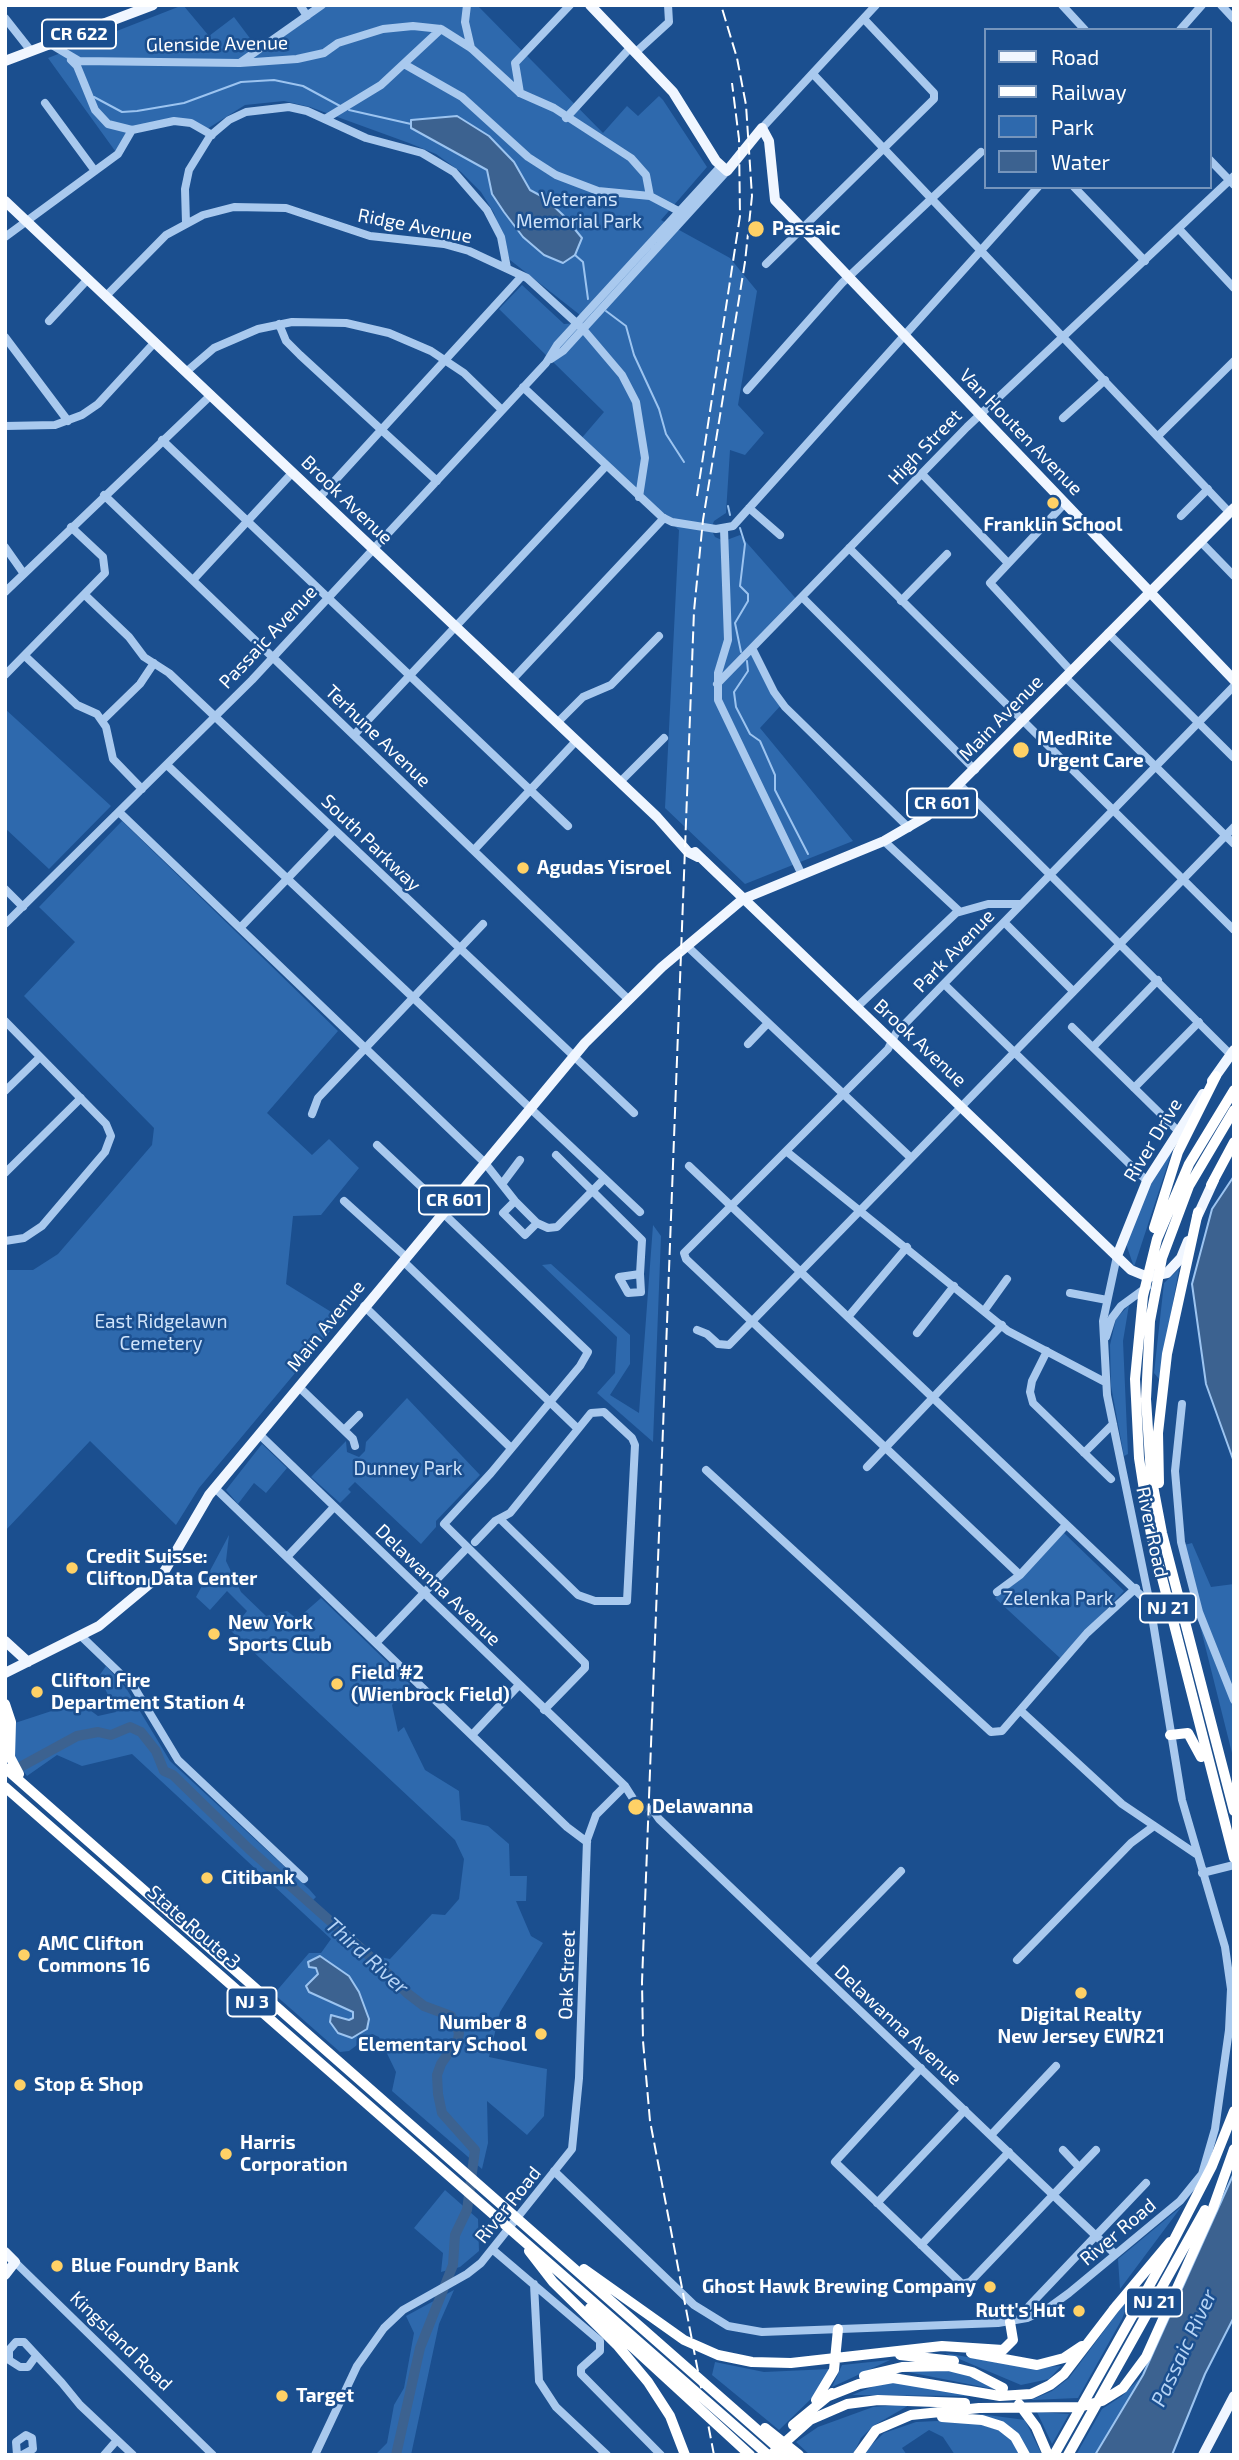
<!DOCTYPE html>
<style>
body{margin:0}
#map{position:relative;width:1239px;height:2460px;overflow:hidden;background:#1b4f8f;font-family:"Exo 2",sans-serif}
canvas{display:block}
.frame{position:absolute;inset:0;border:7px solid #fff;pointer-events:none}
.legend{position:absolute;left:984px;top:28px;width:228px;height:161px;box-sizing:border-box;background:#1b4f8f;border:2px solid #7695bc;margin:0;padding:9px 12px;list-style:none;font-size:21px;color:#fff}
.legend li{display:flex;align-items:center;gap:14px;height:35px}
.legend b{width:35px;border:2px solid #7695bc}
</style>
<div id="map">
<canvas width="1239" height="2460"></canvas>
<div class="frame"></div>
<ul class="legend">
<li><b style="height:9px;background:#f0f6ff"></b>Road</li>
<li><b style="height:9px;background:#fff"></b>Railway</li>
<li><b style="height:19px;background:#2e69ad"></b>Park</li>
<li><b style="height:19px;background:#3c6290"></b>Water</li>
</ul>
</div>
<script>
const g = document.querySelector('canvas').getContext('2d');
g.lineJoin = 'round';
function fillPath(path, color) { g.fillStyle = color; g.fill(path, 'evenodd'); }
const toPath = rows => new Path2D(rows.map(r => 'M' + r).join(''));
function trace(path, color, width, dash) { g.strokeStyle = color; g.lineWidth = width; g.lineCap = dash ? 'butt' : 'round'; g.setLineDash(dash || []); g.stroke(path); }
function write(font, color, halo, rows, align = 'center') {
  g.font = font + ' "Exo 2",sans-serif'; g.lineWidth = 5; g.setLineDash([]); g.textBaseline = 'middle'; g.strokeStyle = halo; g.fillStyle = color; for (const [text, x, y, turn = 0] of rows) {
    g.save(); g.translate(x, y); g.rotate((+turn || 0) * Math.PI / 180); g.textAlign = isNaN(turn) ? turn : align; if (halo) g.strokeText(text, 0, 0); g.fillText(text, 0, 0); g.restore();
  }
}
fillPath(toPath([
 [183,5,209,36,234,17,261,53,326,5,477,5,603,133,627,106,638,116,659,96,663,100,707,167,661,220,730,258,757,291,738,405,764,433,745,455,730,450,726,513,714,521,711,529,715,537,724,541,740,535,799,602,754,649,783,703,760,728,853,841,745,884,665,808,679,530,580,440,604,412,499,309,522,285,564,324,589,322,510,260,494,213,481,192,461,172,436,154,409,143,310,107,284,101,245,105,207,129,188,123,132,131,118,155,48,58],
 [5,709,111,806,49,869,5,828],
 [122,821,338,1031,267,1113,312,1155,329,1139,359,1168,321,1215,293,1216,286,1284,341,1318,199,1488,176,1525,90,1441,5,1531,5,1270,33,1270,58,1254,152,1145,154,1128,24,996,75,942,39,907],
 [1176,1139,1134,1267,1126,1244,1136,1211],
 [653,1225,661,1236,653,1442,597,1393,615,1373,617,1337,542,1265,551,1264,630,1335,630,1364,610,1395,639,1413],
 [1179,1269,1159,1379,1154,1373,1164,1283],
 [1129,1305,1123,1341,1128,1454,1124,1456,1111,1386,1110,1345,1116,1319],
 [407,1398,480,1475,436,1521,436,1527,421,1544,355,1482,348,1489,351,1492,340,1503,311,1477,346,1441,347,1452,359,1457,365,1451,366,1442],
 [262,1444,287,1468,266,1493,254,1483,238,1504,226,1490],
 [1064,1533,1124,1591,1060,1658,995,1598,1019,1580],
 [229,1535,226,1561,241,1592,266,1616,287,1611,297,1619,321,1598,410,1684,392,1705,398,1732,404,1727,425,1770,459,1791,461,1820,488,1826,509,1844,510,1876,527,1876,526,1901,516,1901,531,1936,543,1943,500,2012,489,2057,547,2069,544,2116,527,2135,487,2101,488,2143,482,2169,392,2091,396,2072,379,2037,372,2034,349,2051,340,2052,274,1994,309,1953,321,1953,331,1939,132,1754,82,1766,57,1755,27,1776,14,1759,15,1723,79,1702,98,1716,116,1712,99,1676,106,1666,126,1688,170,1761,309,1889,316,1897,313,1900,375,1956,390,1959,432,1914,445,1915,459,1899,464,1859,455,1840,231,1631,247,1611,227,1591,210,1610,196,1597],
 [1192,1543,1211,1587,1234,1584,1234,1761,1180,1546],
 [445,2190,478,2219,479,2251,460,2267,441,2272,443,2253,414,2228],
 [1182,2206,1120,2289,1118,2259],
 [454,2290,439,2324,411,2455,375,2455,387,2443,394,2405,404,2388,414,2333,406,2316],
 [1132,2293,1122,2319,1078,2398,1031,2400,1052,2391,1069,2378],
 [945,2353,1028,2368,1061,2366,1049,2379,1021,2385],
 [890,2360,832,2387,842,2365],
 [715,2362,764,2372,830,2369,814,2396,779,2430,712,2375],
 [925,2369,957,2372,987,2383,993,2389,903,2371],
 [1143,2375,1095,2455,1076,2455,1102,2409,1122,2396],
 [884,2382,914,2383,973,2396,852,2395],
 [911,2404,873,2426,861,2438,853,2455,810,2455,796,2442,818,2427,873,2407],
 [1037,2412,1069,2414,1052,2444],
 [980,2414,1025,2420,1042,2455,1029,2455,1014,2430],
 [937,2421,979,2424,1001,2431,1009,2436,1020,2455,955,2455,943,2437,929,2430,902,2448,907,2455,864,2455,865,2451,884,2433,916,2422]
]), '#2e69ad');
const water = toPath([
 [457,116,489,136,514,162,530,190,545,198,564,216,582,238,575,255,563,263,544,255,523,237,504,212,492,194,487,170,411,128,411,120,457,116],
 [1234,1176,1234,1462,1206,1384,1192,1284,1212,1209,1234,1176],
 [320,1956,349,1976,359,1992,369,2019,367,2029,352,2038,338,2033,330,2022,331,2015,349,2020,353,2018,353,2012,309,1992,306,1986,318,1974,316,1968,309,1967,308,1962,320,1956],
 [1234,2173,1234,2317,1205,2374,1172,2455,1095,2455,1143,2375,1234,2173]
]);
fillPath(water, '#3c6290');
trace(water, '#9cc4f0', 2);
trace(toPath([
 [94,97,122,112,137,111,184,103,241,82,274,80,303,86,340,106],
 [349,110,411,124],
 [575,255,583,262,588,299],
 [606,311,626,326,634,355,659,409,666,434,684,462],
 [728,506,730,515],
 [740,528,745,544,740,586,748,594,748,601,735,623,741,652],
 [747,661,748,671,734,692,736,707,750,734,760,741,775,775,775,790,808,854]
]), '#9cc4f0', 2);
trace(toPath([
 [22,1766,77,1736,98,1732,111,1735,130,1727,141,1732,156,1751,164,1771,173,1775,249,1849,374,1960,407,1993,424,2006,451,2016,455,2023,459,2033,458,2039,441,2064,437,2075,438,2094,442,2113,475,2150,467,2210,455,2235,453,2265,420,2348,396,2455]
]), '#3c6290', 10);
trace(toPath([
 [632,1797,652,1816]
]), '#3d69a0', 8, [8, 4]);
trace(toPath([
 [300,5,307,16],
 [467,5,465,22,471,48],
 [1062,5,1085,30],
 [1221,5,1234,19],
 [5,18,31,51],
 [1180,30,1202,5],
 [52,45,79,61,240,63,297,59,324,53,338,43,383,29,413,26,441,29,471,48,520,93,554,108,631,158,646,175,650,196],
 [635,53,669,22,668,5],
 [71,60,77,66,95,110,108,124,132,130,174,121,191,123,212,135],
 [241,62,322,5],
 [404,64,462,97,528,157,556,175,598,191,650,196,686,215],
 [813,74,1229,512],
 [520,93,515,63,570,5],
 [45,103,95,171],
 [566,118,630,48],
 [325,119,381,85,441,29],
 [762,128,876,5],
 [1209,159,1234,185],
 [1074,187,1145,261],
 [186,223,185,189,189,170,210,136,229,120,246,112,289,107,307,111,366,138,422,153,454,172,487,210,501,237,507,268],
 [1179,229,1234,288],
 [5,237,118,154,132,130],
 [766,264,934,99,934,93,864,19],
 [106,296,166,235,203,215,234,207,286,208,370,236,444,244,469,251,527,278,583,329,622,375,636,402,645,458,639,497],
 [49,321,88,279],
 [279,324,286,341,300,355,437,481],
 [5,337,68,421],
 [551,359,563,351,727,171],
 [186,372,214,348,258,329,292,322,346,323,389,333,431,351,464,373,502,410],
 [523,387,662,517,672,522,716,529,733,526,1038,187],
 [747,390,842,283,981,152],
 [1063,418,1105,380],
 [5,426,55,425,82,415,98,404,155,342],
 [1158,436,1234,361],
 [162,440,568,826],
 [922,474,1007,562],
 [104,495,629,1000],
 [319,498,522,276],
 [1065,503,990,583,1071,671],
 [749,508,780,535],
 [1181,516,1208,489],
 [724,529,728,640,718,673,718,700,802,875],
 [1200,541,1234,576],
 [5,547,24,574],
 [849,548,1234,930],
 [193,580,292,473],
 [5,592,211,395],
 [86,596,129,637,144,657,169,673,634,1113],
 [802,597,975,770],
 [901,601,947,554],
 [1108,633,1234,758],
 [752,648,774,692,785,707,909,828],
 [25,656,77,705,97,714,106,727,113,759,142,789],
 [5,675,105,573,103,557,71,527],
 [1065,677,1234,844],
 [512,680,664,518],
 [717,684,967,427,1234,176],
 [103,720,140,684,154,663],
 [557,723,583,697,611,685,659,636],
 [354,735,606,466],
 [167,765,640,1212],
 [620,782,664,738],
 [960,785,1231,1055],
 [119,812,485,1163,515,1201,537,1223,548,1228,557,1227,604,1179],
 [884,841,959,911],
 [474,850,576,741],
 [5,889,23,907],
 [1004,922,1073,991],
 [5,924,252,680,546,363,557,345,721,166],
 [240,928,334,830],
 [688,947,910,1157],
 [944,984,1147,1181],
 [857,1007,956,913,988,904,1021,904],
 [5,1021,106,1124,111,1136,105,1152,42,1226,24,1238,5,1241],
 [1072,1027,1178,1131],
 [748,1044,768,1023],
 [1093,1047,1158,980],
 [1134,1088,1199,1022],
 [5,1091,40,1057],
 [312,1114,318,1098,483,924],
 [377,1145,446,1210],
 [786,1151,1008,1331,1105,1382],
 [556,1155,642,1240,640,1274],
 [689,1166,1150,1604],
 [5,1173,81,1098],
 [502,1184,520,1160],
 [344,1201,406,1257],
 [515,1201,503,1213,525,1235,537,1223],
 [443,1213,588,1352,580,1366,491,1473,444,1524,585,1663,585,1668,544,1710],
 [403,1261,576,1427],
 [640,1274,641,1292,628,1293,619,1277,640,1274],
 [1070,1293,1107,1300],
 [364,1306,511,1448],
 [984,1311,1007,1279],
 [848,1317,907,1247],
 [697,1330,707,1334,718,1344,729,1345,1234,827],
 [917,1333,954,1286],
 [1106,1337,1112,1318,1121,1306,1147,1287],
 [1047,1351,1032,1381,1030,1392,1033,1403,1111,1479],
 [299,1387,353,1439,355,1446],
 [1182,1404,1175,1471,1181,1542,1199,1612,1234,1700],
 [344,1430,359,1415],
 [260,1435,625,1786,632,1797],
 [1084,1453,1113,1424],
 [867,1467,1002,1325],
 [706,1470,991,1732,1002,1731,1087,1633,1136,1588],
 [215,1488,567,1827,587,1842],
 [475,1542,495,1521,510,1513,591,1413,604,1412,632,1438,635,1445,627,1601,595,1601,578,1595,500,1519],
 [287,1557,334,1507],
 [1020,1575,686,1259,684,1253,888,1049,896,1033,1234,686],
 [997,1592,1020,1575,1066,1525],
 [81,1636,134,1687,178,1760,304,1879],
 [376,1643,466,1549],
 [1021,1711,1122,1804,1196,1854],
 [472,1735,519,1685],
 [652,1809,659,1819,1115,2254],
 [1202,1873,1234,1865],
 [1017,1960,1131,1843,1154,1826],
 [811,1963,901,1871],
 [921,2068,835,2162,962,2284,970,2282,1096,2150],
 [991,2135,1056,2066],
 [1063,2150,1078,2166],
 [554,2171,694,2305,728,2326,762,2332,998,2323,1027,2318,1047,2309,1069,2293,1180,2201,1202,2174,1215,2129,1229,2030,1231,1989,1225,1947,1182,1800,1150,1604,1107,1395,1103,1321,1117,1256],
 [877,2203,965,2110],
 [921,2245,1009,2152],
 [492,2249,600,2341,600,2351,581,2368,581,2374,661,2455],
 [15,2262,213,2455],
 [534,2284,539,2381,556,2407,607,2455],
 [1029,2306,1146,2183],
 [36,2356,28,2367,20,2367,9,2360,9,2350,16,2342,24,2342,62,2383,80,2405,133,2455],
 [17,2455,16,2442,26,2435,32,2438,33,2449,22,2455],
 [104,2455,117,2440],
 [315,2455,357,2366,384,2328,403,2310,467,2274,481,2263,572,2149,579,2078,587,1840,596,1815,625,1786]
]), '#a9c9ee', 8);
trace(toPath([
 [590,5,673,92,716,161,727,171,762,128],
 [5,61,153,5],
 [762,128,769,141,775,200,1234,680],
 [5,201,657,817,688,852,698,857],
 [695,852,1131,1270,1148,1277,1167,1273,1181,1258,1188,1241],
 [1212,1081,1234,1050],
 [1197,1217,1214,1180],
 [1117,1256,1147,1181,1203,1094],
 [5,1641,28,1662],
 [5,1673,99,1626,164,1572,209,1495,585,1043,662,967,743,899,884,841,927,816,1234,508],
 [5,2252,15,2262,5,2275],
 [1203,2455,1234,2396]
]), '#f0f6ff', 10);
trace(toPath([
 [1234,1090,1189,1164,1157,1239,1143,1296,1135,1379,1139,1458,1151,1535,1234,1858],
 [1234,1110,1189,1186,1162,1258,1150,1321,1146,1399,1151,1475,1162,1533,1234,1811],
 [1211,1185,1234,1142],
 [1154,1228,1178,1152,1216,1076],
 [1159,1483,1158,1433,1167,1354,1198,1212],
 [5,1704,11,1722,10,1757,19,1774],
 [1170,1735,1188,1733,1201,1757],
 [5,1768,786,2455],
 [5,1787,768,2455],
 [529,2251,553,2282,618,2346,648,2382,670,2416,685,2455],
 [584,2269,684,2340,718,2355,752,2362,791,2363,942,2346,1003,2350,1013,2340,1010,2322],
 [590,2308,750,2455],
 [1113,2310,1170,2242],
 [971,2353,1037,2365,1064,2358,1082,2346],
 [900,2355,954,2361],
 [864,2376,902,2367,948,2366,972,2372,1003,2388],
 [826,2397,859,2384,893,2378,1000,2396,1031,2394,1050,2385,1064,2374,1117,2305],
 [816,2400,834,2370,838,2329],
 [1019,2404,1036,2427,1048,2455],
 [942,2417,982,2420,1001,2426,1015,2437,1025,2455],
 [793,2425,832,2393],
 [765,2428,799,2455],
 [773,2453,810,2420,847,2404,878,2400,965,2403],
 [858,2455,876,2430,911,2415,979,2408,1079,2407,1102,2401,1123,2388,1146,2357,1213,2208,1234,2149],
 [1054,2455,1162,2263,1212,2166,1234,2111],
 [1068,2455,1205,2210]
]), '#fff', 10);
trace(toPath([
 [697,496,740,216,739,139,732,83],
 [714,2455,650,2121,643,2041,642,1982,694,611,703,520,745,262,752,196,746,105,737,58,721,5]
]), '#fff', 2, [12, 5]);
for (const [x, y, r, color] of [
 [756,229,9,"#ffd166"],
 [1053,503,7,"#ffd166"],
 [1021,750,9,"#ffd166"],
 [523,868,7,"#ffd166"],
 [72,1568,7,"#ffd166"],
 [214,1634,7,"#ffd166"],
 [337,1684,7,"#ffd166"],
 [37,1692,7,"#ffd166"],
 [636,1807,9,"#ffd166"],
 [207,1878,7,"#ffd166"],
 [24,1955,7,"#ffd166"],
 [1081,1993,7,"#ffd166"],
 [541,2034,7,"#ffd166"],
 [20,2085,7,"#ffd166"],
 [226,2154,7,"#ffd166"],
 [57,2266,7,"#ffd166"],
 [990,2287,7,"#ffd166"],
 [1079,2311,7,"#ffd166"],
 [282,2396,7,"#ffd166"]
]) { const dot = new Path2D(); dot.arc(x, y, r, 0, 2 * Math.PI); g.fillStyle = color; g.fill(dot); trace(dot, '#1b4f8f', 2.5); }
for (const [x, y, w] of [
 [79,34,74],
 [942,803,70],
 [454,1200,70],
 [1168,1608,56],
 [252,2002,49],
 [1154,2302,56]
]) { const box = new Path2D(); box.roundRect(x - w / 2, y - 14.5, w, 29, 5); g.fillStyle = '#1b4f8f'; g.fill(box); trace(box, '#fff', 2); }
write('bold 18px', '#fff', null, [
 ["CR 622",79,34],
 ["CR 601",942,803],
 ["CR 601",454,1200],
 ["NJ 21",1168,1608],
 ["NJ 3",252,2002],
 ["NJ 21",1154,2302]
]);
write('19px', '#fff', '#1b4f8f', [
 ["Glenside Avenue",217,44,-1],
 ["Ridge Avenue",415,226,11],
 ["Van Houten Avenue",1021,432,46],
 ["High Street",925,447,-46],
 ["Brook Avenue",347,500,44],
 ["Passaic Avenue",268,637,-47],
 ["Main Avenue",1001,718,-46],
 ["Terhune Avenue",378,736,44],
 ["South Parkway",371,843,44],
 ["Park Avenue",954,951,-46],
 ["Brook Avenue",920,1043,43],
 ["River Drive",1153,1140,-59],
 ["Main Avenue",326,1326,-51],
 ["River Road",1152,1532,78],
 ["Delawanna Avenue",438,1585,44],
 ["State Route 3",194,1927,41],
 ["Oak Street",567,1975,-88],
 ["Delawanna Avenue",898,2025,43],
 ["River Road",508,2205,-51],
 ["River Road",1118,2232,-40],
 ["Kingsland Road",121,2341,44]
]);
write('19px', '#cfe3fa', '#1b4f8f', [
 ["Veterans",579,200],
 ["Memorial Park",579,222],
 ["East Ridgelawn",161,1322],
 ["Cemetery",161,1344],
 ["Dunney Park",408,1469],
 ["Zelenka Park",1058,1599]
]);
write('bold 19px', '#fff', '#1b4f8f', [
 ["Passaic",772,229],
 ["Franklin School",1053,525,"center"],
 ["MedRite",1037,739],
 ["Urgent Care",1037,761],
 ["Agudas Yisroel",537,868],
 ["Credit Suisse:",86,1557],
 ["Clifton Data Center",86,1579],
 ["New York",228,1623],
 ["Sports Club",228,1645],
 ["Field #2",351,1673],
 ["(Wienbrock Field)",351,1695],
 ["Clifton Fire",51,1681],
 ["Department Station 4",51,1703],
 ["Delawanna",652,1807],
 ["Citibank",221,1878],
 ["AMC Clifton",38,1944],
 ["Commons 16",38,1966],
 ["Digital Realty",1081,2015,"center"],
 ["New Jersey EWR21",1081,2037,"center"],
 ["Number 8",527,2023,"right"],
 ["Elementary School",527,2045,"right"],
 ["Stop & Shop",34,2085],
 ["Harris",240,2143],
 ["Corporation",240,2165],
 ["Blue Foundry Bank",71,2266],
 ["Ghost Hawk Brewing Company",976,2287,"right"],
 ["Rutt's Hut",1065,2311,"right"],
 ["Target",296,2396]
], 'left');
write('italic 21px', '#b5d3f5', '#1b4f8f', [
 ["Third River",367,1956,42],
 ["Passaic River",1184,2348,-65]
]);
</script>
